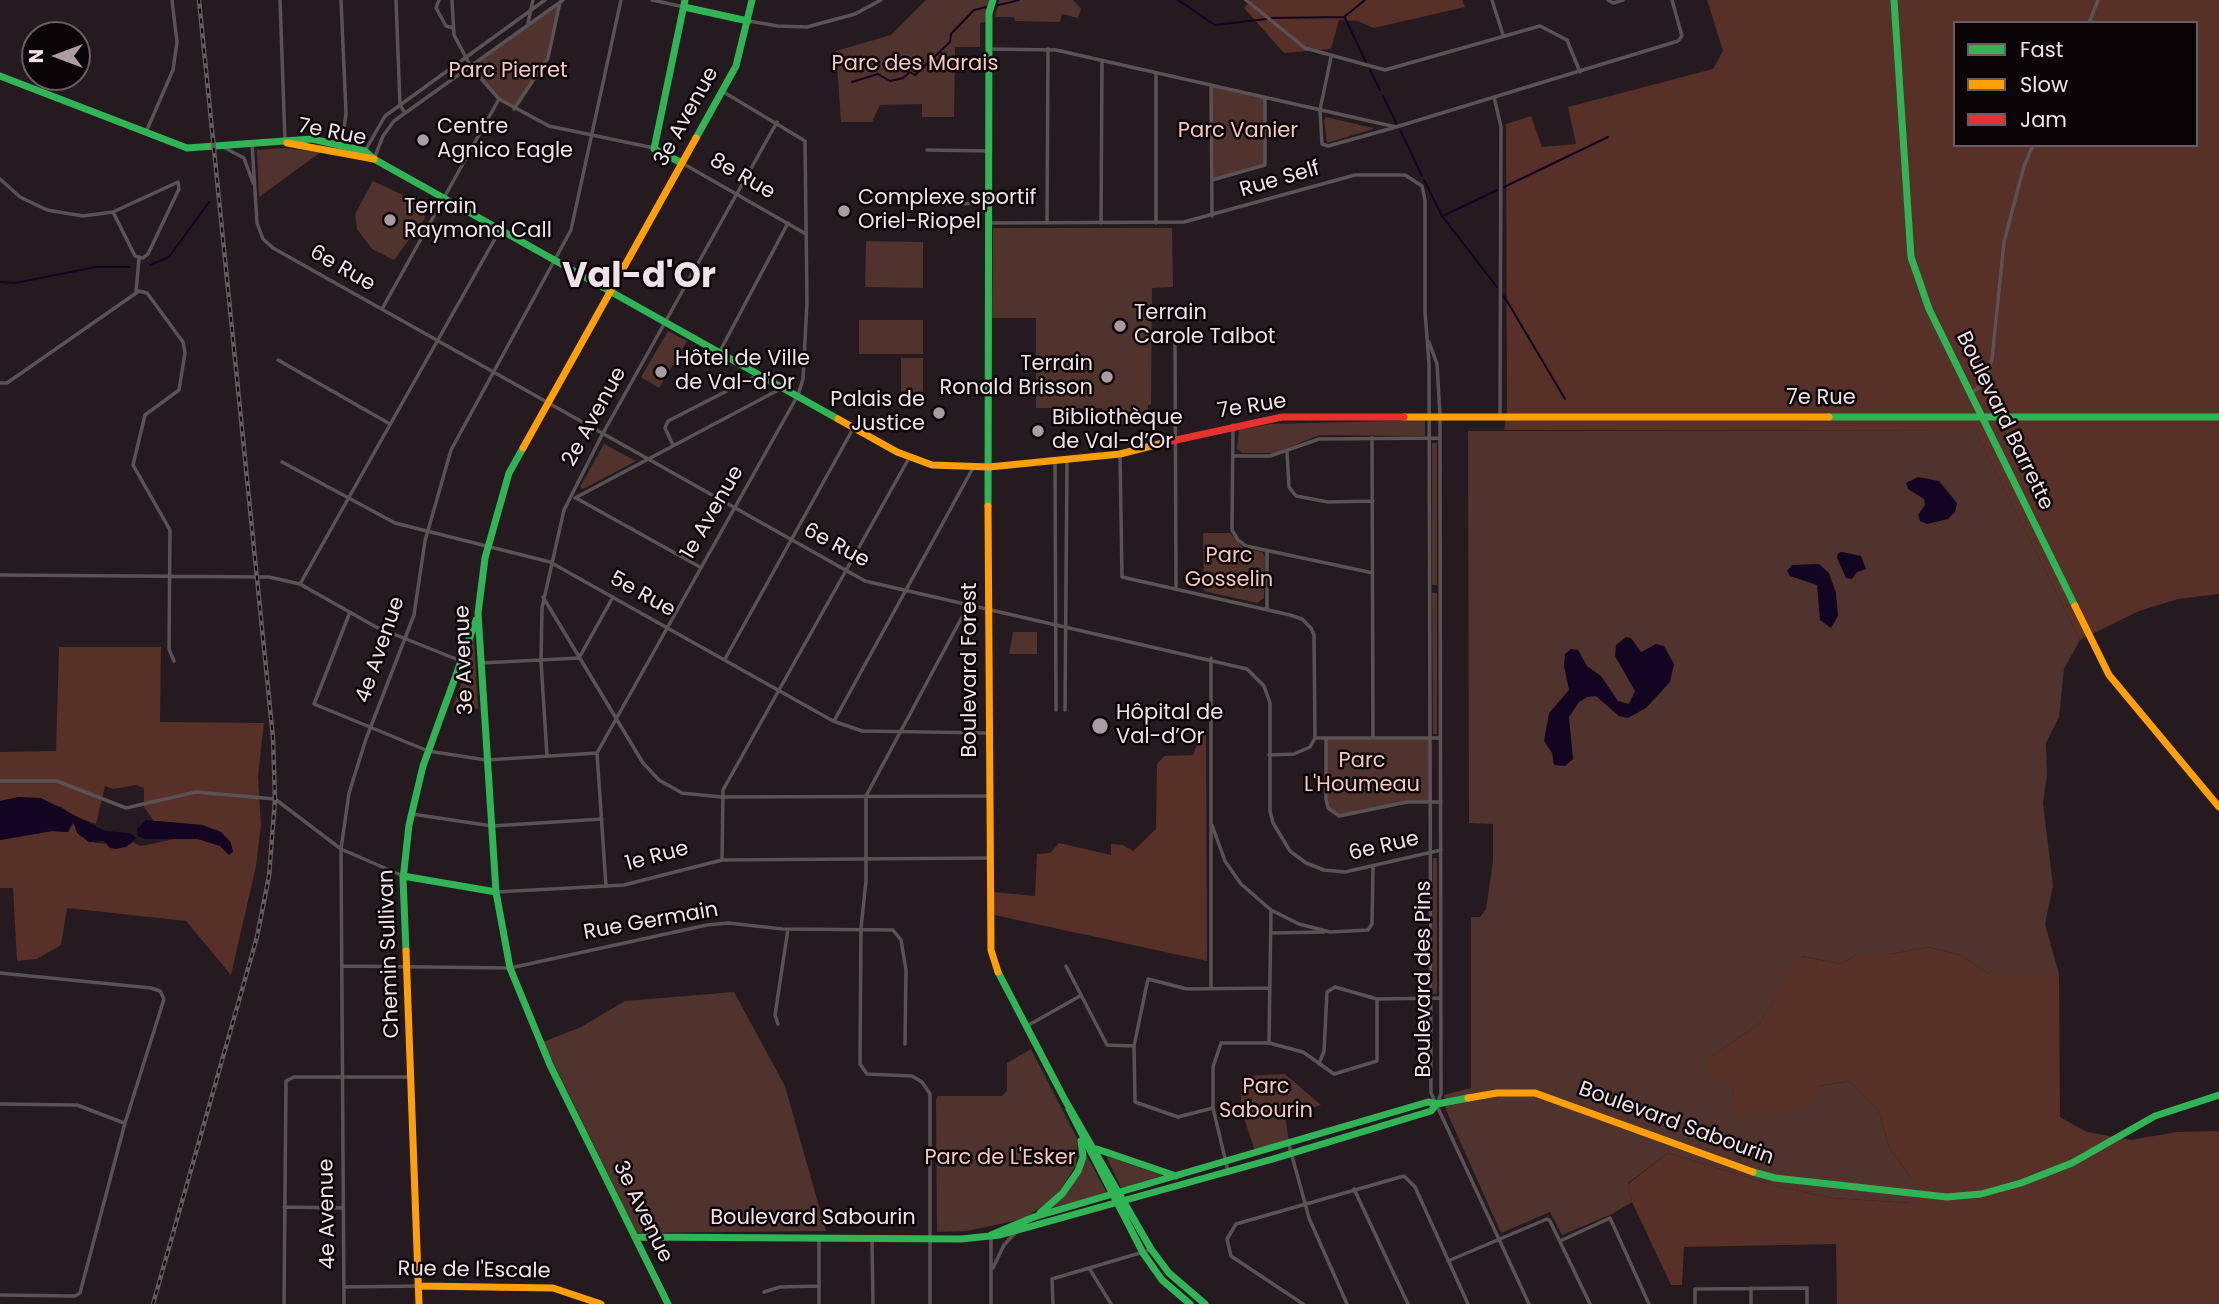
<!DOCTYPE html>
<meta charset="utf-8">
<style>
body{margin:0}
#map{position:relative;width:2219px;height:1304px;overflow:hidden;background:#241a1f;font-family:Poppins,sans-serif}
canvas{display:block}
.legend{position:absolute;left:1953px;top:21px;width:245px;height:126px;box-sizing:border-box;background:#0b0508;border:2px solid #675d62;margin:0;padding:9px 12px;list-style:none;font-size:21px;color:#f0e2e8}
.legend li{display:flex;align-items:center;gap:14px;height:35px}
.legend b{width:35px;border:2px solid #675d62}
.north{position:absolute;left:21px;top:21px;width:70px;height:70px;box-sizing:border-box;background:#0b0508;border:2px solid #675d62;border-radius:50%;rotate:270deg;font-size:19px;font-weight:700;line-height:28px;text-align:center;color:#f0e2e8}
.north::after{content:'';display:block;margin:auto;width:24px;height:32px;background:#a99ca2;clip-path:polygon(50% 0,100% 100%,50% 72%,0 100%)}
</style>
<div id="map">
<canvas width="2219" height="1304"></canvas>
<ul class="legend">
<li><b style="height:9px;background:#30b455"></b>Fast</li>
<li><b style="height:9px;background:#ff9f0a"></b>Slow</li>
<li><b style="height:9px;background:#e5322d"></b>Jam</li>
</ul>
<div class="north">N</div>
</div>
<script>
const ctx = document.querySelector('canvas').getContext('2d');
ctx.lineJoin = 'round';
function paint(path, color) {
  ctx.fillStyle = color;
  ctx.fill(path, 'evenodd');
}
function shape(rows) {
  const path = new Path2D();
  for (const r of rows) {
    path.moveTo(r[0], r[1]);
    for (let i = 2; i < r.length; i += 2) path.lineTo(r[i], r[i + 1]);
  }
  return path;
}
function strokePath(path, color, width, dash) {
  ctx.strokeStyle = color;
  ctx.lineWidth = width;
  ctx.lineCap = dash ? 'butt' : 'round';
  ctx.setLineDash(dash || []);
  ctx.stroke(path);
}
function drawText(font, color, halo, rows, align = 'center') {
  ctx.font = font + ' Poppins,sans-serif';
  ctx.lineWidth = 5;
  ctx.setLineDash([]);
  ctx.textBaseline = 'middle';
  ctx.strokeStyle = halo;
  ctx.fillStyle = color;
  for (const [text, x, y, turn = 0] of rows) {
    ctx.save();
    ctx.translate(x, y);
    ctx.rotate((+turn || 0) * Math.PI / 180);
    ctx.textAlign = isNaN(turn) ? turn : align;
    if (halo) ctx.strokeText(text, 0, 0);
    ctx.fillText(text, 0, 0);
    ctx.restore();
  }
}
paint(shape([
 [926,0,993,0,989,21,980,23,980,47,955,47,954,117,922,117,922,104,880,105,872,122,841,122,836,51,891,35],
 [999,0,1073,0,1081,9,1078,18,1062,14,1060,22,1015,21,1014,17,995,17],
 [560,2,548,58,514,109,499,99,471,67],
 [1211,85,1265,97,1265,165,1212,180],
 [1326,117,1373,128,1373,129,1327,143,1324,120],
 [284,148,321,152,259,197,257,150],
 [373,181,422,204,425,218,394,260,372,249,357,229,355,214],
 [993,228,1172,228,1173,287,1152,288,1151,404,1148,405,1148,414,1139,414,1139,424,1116,424,1114,416,1102,412,1102,408,1036,408,1036,318,992,318],
 [866,241,923,242,923,288,865,287],
 [859,320,923,320,923,354,859,354],
 [668,331,687,341,659,388,641,377],
 [901,358,923,358,923,393,901,392],
 [1425,420,1425,436,1320,435,1274,453,1242,453,1237,449,1239,430,1271,424],
 [1468,431,1975,431,2080,640,2064,669,2059,717,2046,743,2047,775,2043,803,2053,886,2045,924,2059,974,1989,974,1961,955,1928,947,1891,954,1858,954,1841,964,1802,956,1759,1024,1710,1057,1733,1084,1735,1116,1819,1086,1850,1081,1878,1110,1889,1147,1911,1178,1911,1203,1832,1198,1776,1186,1668,1153,1628,1183,1632,1202,1612,1214,1562,1235,1550,1212,1501,1233,1446,1110,1444,1095,1471,1088,1471,917,1480,917,1486,909,1493,861,1493,824,1469,823],
 [1432,443,1437,443,1437,585,1432,585],
 [604,444,636,461,583,489,580,487],
 [1203,533,1230,533,1244,549,1262,552,1265,557,1264,598,1257,603,1204,591],
 [1432,593,1437,593,1437,734,1433,734],
 [1013,632,1037,632,1037,654,1009,654],
 [474,636,478,709,453,706,468,666,463,660],
 [1326,738,1430,738,1430,802,1407,802,1339,816,1328,808,1326,799],
 [1433,858,1437,858,1437,994,1433,994],
 [734,992,785,1086,826,1231,637,1233,543,1042,581,1027,625,1001],
 [1031,1049,1078,1140,1076,1165,1056,1197,1023,1219,967,1231,937,1232,936,1100,938,1096,1002,1096,1007,1091,1007,1063],
 [1285,1074,1321,1105,1285,1116,1289,1141,1255,1151,1241,1109,1241,1076],
 [1087,1156,1107,1193,1048,1209,1081,1169],
 [1106,1156,1161,1175,1161,1176,1121,1188]
]), '#50332d');
paint(shape([
 [1251,0,1462,0,1465,7,1374,28,1358,21,1339,20,1331,49,1284,53,1244,8],
 [1707,0,2219,0,2219,594,2178,599,2139,611,2080,640,1975,431,1504,430,1507,411,1506,124,1531,116,1542,147,1576,144,1568,107,1713,69,1723,51],
 [1955,23,2196,23,2196,145,1955,145],
 [59,647,161,647,160,722,264,723,258,776,261,825,256,866,231,975,186,921,67,908,61,945,37,959,17,961,13,888,0,888,0,840,52,831,68,832,75,821,77,832,95,843,130,845,132,842,141,846,179,838,198,839,220,846,229,855,231,842,221,832,202,825,154,821,144,807,144,788,136,785,113,789,105,786,96,824,71,815,62,807,19,797,0,801,0,752,56,751],
 [1202,731,1206,731,1207,961,994,915,994,892,1035,896,1037,854,1050,853,1059,843,1111,855,1111,844,1123,845,1133,851,1156,829,1157,764,1164,756,1193,755],
 [1928,947,1961,955,1989,974,2059,974,2060,1117,2087,1132,2131,1140,2177,1132,2219,1131,2219,1304,1837,1304,1836,1244,1684,1247,1682,1285,1671,1285,1632,1202,1628,1184,1668,1153,1776,1186,1832,1198,1911,1203,1911,1178,1889,1147,1878,1110,1850,1081,1819,1086,1816,1101,1775,1116,1734,1116,1733,1084,1709,1082,1710,1057,1759,1024,1801,956,1841,964,1858,954,1891,954]
]), '#573027');
paint(shape([
 [1918,477,1939,481,1957,503,1955,512,1948,519,1927,524,1920,521,1918,515,1925,505,1924,499,1908,489,1906,483],
 [1842,552,1861,556,1866,569,1857,572,1852,579,1846,578,1837,558,1838,553],
 [1819,564,1829,573,1836,593,1838,616,1831,628,1820,620,1817,585,1790,576,1787,571,1792,565],
 [1626,637,1631,638,1641,652,1656,644,1664,646,1674,664,1670,682,1646,708,1628,718,1619,716,1596,696,1587,697,1579,702,1569,717,1573,759,1565,766,1554,765,1552,753,1544,741,1549,713,1569,690,1564,666,1565,654,1571,649,1578,650,1587,666,1601,676,1618,701,1629,704,1635,691,1615,656,1616,645],
 [19,797,41,798,105,831,130,833,136,838,126,847,116,849,110,848,104,841,89,842,77,833,73,821,68,832,52,831,0,840,0,801],
 [146,820,202,825,221,832,231,843,233,852,229,855,220,846,198,839,144,839,138,836,137,829]
]), '#130422');
strokePath(shape([
 [1178,0,1215,25,1266,19],
 [995,6,1019,0],
 [1271,18,1344,17,1365,0],
 [1345,18,1366,62],
 [1370,70,1380,90],
 [852,82,878,74,890,81,903,78,910,72,915,75,950,42,951,34,974,10,986,7],
 [1383,96,1396,123],
 [1400,130,1422,176],
 [1424,180,1442,216,1497,287],
 [1504,187,1608,137],
 [1443,216,1497,190],
 [150,265,169,257,209,202],
 [0,282,15,283,96,267,130,267],
 [1504,296,1565,399]
]), '#130422', 2);
strokePath(shape([
 [280,0,285,141],
 [341,0,346,113,342,145],
 [396,0,400,105,405,113],
 [439,0,436,8,446,26,453,28],
 [452,0,454,35,471,67,499,99,549,126,654,148],
 [652,0,684,7],
 [1246,0,1305,48,1385,70,1540,26,1567,40,1580,72],
 [1492,0,1503,35],
 [1608,0,1613,3,1623,0],
 [749,21,778,26,807,27,855,14,881,0],
 [528,23,533,0],
 [2089,23,2098,0],
 [989,49,1056,50,1396,127,1678,41,1682,36,1672,0],
 [1331,57,1320,110,1322,144,1328,146,1393,128],
 [1211,85,1212,216],
 [1494,97,1501,127,1500,415],
 [514,109,548,58,560,2],
 [146,132,173,70,177,42,172,0],
 [252,144,257,223,263,239,273,248,865,581,1247,669,1264,686,1270,703,1270,811,1273,823,1290,851,1306,863,1324,870,1345,872,1441,850],
 [223,147,244,158,253,183],
 [927,150,989,151],
 [365,151,385,116,545,0],
 [374,159,383,136,394,121,563,0],
 [682,163,806,234],
 [0,179,20,197,47,210,83,216,113,212,178,182,179,189,148,254,143,258,135,256,113,212],
 [1212,180,1265,165,1265,97],
 [946,204,989,203],
 [1047,222,1048,49],
 [989,223,1184,222,1355,175,1405,175,1422,186,1425,200,1425,312,1429,363,1431,1093,1529,1304],
 [1101,223,1102,60],
 [1156,223,1156,73],
 [136,291,139,259],
 [382,309,499,99],
 [1175,333,1176,589],
 [1429,342,1437,364,1440,415,1441,1094,1437,1104],
 [720,351,788,223],
 [278,360,390,424],
 [0,383,7,383,139,291,147,293,183,342,185,353,179,390,145,415,133,465,170,530,169,649,174,661],
 [1972,393,1985,382,1992,359,2004,242,2024,166,2033,145],
 [1233,425,1232,530,1238,540,1246,546,1373,573],
 [1372,438,1373,738],
 [673,445,665,428,668,421,758,375],
 [1287,452,1289,487,1296,496,1328,502,1373,501],
 [1120,454,1122,577,1290,615,1302,619,1311,628,1314,635,1315,738,1310,747,1294,754,1269,755],
 [1233,456,1270,456,1319,439,1440,438],
 [1055,461,1056,710],
 [282,462,395,523,550,562,833,721,862,731,988,733],
 [575,498,782,388],
 [576,498,700,567],
 [1267,550,1267,610],
 [0,575,269,577,300,584,376,627,461,661],
 [300,584,500,230],
 [543,597,643,763,659,780,682,793,721,797,989,796],
 [350,612,314,704,428,751,486,760,597,753],
 [1211,658,1211,988],
 [725,659,854,427],
 [481,663,579,658,613,597],
 [1065,710,1067,460],
 [834,721,973,468],
 [1315,738,1440,738],
 [1326,738,1326,799,1328,808,1339,816,1407,802,1441,802],
 [547,756,541,661,542,608,564,510,602,435,777,122],
 [0,781,57,781,126,808,196,792,275,799,341,849,403,876],
 [412,814,492,826,602,819],
 [1212,825,1225,861,1241,884,1271,910,1299,924,1330,932,1368,930,1372,924,1373,868],
 [722,860,723,790,909,458],
 [606,886,597,753,798,395,803,379,807,302,805,141,722,91],
 [496,892,624,885,722,860,989,858],
 [1271,933,1324,932],
 [342,966,510,968,707,925,728,923,783,929,893,930,901,940,906,970,905,1044],
 [1066,966,1107,1045,1134,1046],
 [0,973,151,988,160,991,164,999,125,1123,80,1293,75,1296,0,1295],
 [778,1024,775,1015,788,929],
 [1027,1026,1080,996],
 [1269,1043,1271,910],
 [1319,1064,1324,1051,1327,992,1335,987,1377,999,1441,998],
 [0,1104,77,1105,124,1123],
 [1213,1108,1178,1117,1135,1102,1134,1046,1148,979,1187,989,1270,988],
 [1289,1145,1309,1218,1347,1304],
 [1228,1171,1213,1108,1213,1067,1221,1043,1269,1043,1303,1052,1334,1074,1377,1061,1377,999],
 [1354,1189,1408,1304],
 [284,1207,343,1208],
 [991,1236,991,1304],
 [819,1237,819,1304],
 [872,1239,873,1304],
 [1560,1241,1610,1218,1649,1304],
 [1448,1261,1547,1219,1550,1221,1590,1304],
 [993,1268,1004,1245,1016,1232],
 [1089,1268,1111,1304],
 [344,1287,419,1286],
 [764,1292,780,1287,819,1286],
 [284,1304,286,1081,294,1077,411,1077],
 [344,1304,341,849,349,793,366,739,414,615,425,541,451,450,571,230,621,0],
 [930,1304,930,1094,922,1082,912,1076,867,1074,860,1064,861,928,866,881,866,796,969,604],
 [1053,1304,1052,1279,1150,1250],
 [1303,1304,1231,1256,1227,1239,1236,1224,1404,1176,1415,1187,1468,1304],
 [1695,1304,1695,1289,1807,1288,1807,1304],
 [1751,1304,1751,1288]
]), '#5a5254', 3.5);
strokePath(shape([
 [1894,0,1911,257,1929,309,2075,606],
 [684,7,748,21],
 [0,76,187,148,312,139,365,151,374,159,838,419],
 [696,138,736,66,752,0],
 [682,163,654,149,685,0],
 [1829,417,2219,417],
 [523,448,509,473,485,558,478,613,496,892,510,968,550,1065,668,1304],
 [988,506,989,13,993,0],
 [403,876,496,892],
 [406,951,403,879,409,825,423,766,476,620],
 [998,972,1065,1100,1151,1249,1169,1273,1205,1304],
 [1069,1109,1143,1253,1162,1280,1190,1304],
 [1097,1149,1176,1176],
 [1753,1172,1775,1178,1947,1197,1981,1194,2021,1183,2072,1163,2155,1116,2219,1095],
 [1040,1213,1062,1194,1078,1171,1083,1157,1081,1141],
 [991,1235,1034,1217,1428,1102,1437,1104,1468,1098],
 [635,1237,961,1239,1000,1235,1273,1159,1431,1111,1437,1104]
]), '#30b455', 7);
strokePath(shape([
 [287,143,374,159],
 [1404,417,1829,417],
 [838,419,897,452,932,465,989,467,1120,454,1167,442],
 [523,448,696,138],
 [988,506,991,950,998,972],
 [2075,606,2109,675,2219,807],
 [406,951,419,1304],
 [1468,1098,1497,1093,1535,1093,1753,1172],
 [419,1286,553,1288,601,1304]
]), '#ff9f0a', 7);
strokePath(shape([
 [1167,442,1282,417,1404,417]
]), '#e5322d', 7);
const rail = shape([
 [153,1304,257,937,269,876,275,799,273,738,199,0]
]);
strokePath(rail, '#645b5f', 4.5);
strokePath(rail, '#0b0508', 2, [5]);
for (const [x, y, r, color] of [
 [423,140,7,"#a99ca2"],
 [844,211,7,"#a99ca2"],
 [390,220,7,"#a99ca2"],
 [1120,326,7,"#a99ca2"],
 [661,372,7,"#a99ca2"],
 [1107,377,7,"#a99ca2"],
 [939,413,7,"#a99ca2"],
 [1038,431,7,"#a99ca2"],
 [1100,726,9,"#a99ca2"]
]) {
  const dot = new Path2D();
  dot.arc(x, y, r, 0, 2 * Math.PI);
  ctx.fillStyle = color;
  ctx.fill(dot);
  strokePath(dot, '#0b0508', 2.5);
}
drawText('21px', '#f7c7ba', '#0b0508', [
 ["Parc des Marais",915,65],
 ["Parc Pierret",508,72],
 ["Parc Vanier",1238,132],
 ["Parc",1229,557],
 ["Gosselin",1229,581],
 ["Parc",1362,762],
 ["L'Houmeau",1362,786],
 ["Parc",1266,1088],
 ["Sabourin",1266,1112],
 ["Parc de L'Esker",1000,1159]
]);
drawText('21px', '#f0e2e8', '#0b0508', [
 ["3e Avenue",687,117,-61],
 ["7e Rue",332,133,11],
 ["8e Rue",742,177,30],
 ["Rue Self",1280,180,-16],
 ["6e Rue",342,269,30],
 ["7e Rue",1821,399],
 ["7e Rue",1252,407,-9],
 ["2e Avenue",595,417,-61],
 ["Boulevard Barrette",2004,421,64],
 ["1e Avenue",713,513,-60],
 ["6e Rue",836,546,28],
 ["5e Rue",642,595,29],
 ["4e Avenue",381,650,-71],
 ["3e Avenue",465,660,-92],
 ["Boulevard Forest",971,670,-90],
 ["6e Rue",1384,847,-13],
 ["1e Rue",657,857,-15],
 ["Rue Germain",651,922,-10],
 ["Chemin Sullivan",390,954,-92],
 ["Boulevard des Pins",1425,979,-90],
 ["Boulevard Sabourin",1676,1124,20],
 ["3e Avenue",642,1212,64],
 ["4e Avenue",328,1214,-91],
 ["Boulevard Sabourin",813,1219],
 ["Rue de l'Escale",474,1271,1]
]);
drawText('21px', '#f0e2e8', '#0b0508', [
 ["Centre",437,128],
 ["Agnico Eagle",437,152],
 ["Complexe sportif",858,199],
 ["Oriel-Riopel",858,223],
 ["Terrain",404,208],
 ["Raymond Call",404,232],
 ["Terrain",1134,314],
 ["Carole Talbot",1134,338],
 ["Hôtel de Ville",675,360],
 ["de Val-d'Or",675,384],
 ["Terrain",1093,365,"right"],
 ["Ronald Brisson",1093,389,"right"],
 ["Palais de",925,401,"right"],
 ["Justice",925,425,"right"],
 ["Bibliothèque",1052,419],
 ["de Val-d’Or",1052,443],
 ["Hôpital de",1116,714],
 ["Val-d’Or",1116,738]
], 'left');
drawText('bold 35px', '#f0e2e8', '#0b0508', [
 ["Val-d'Or",639,278]
]);
</script>
